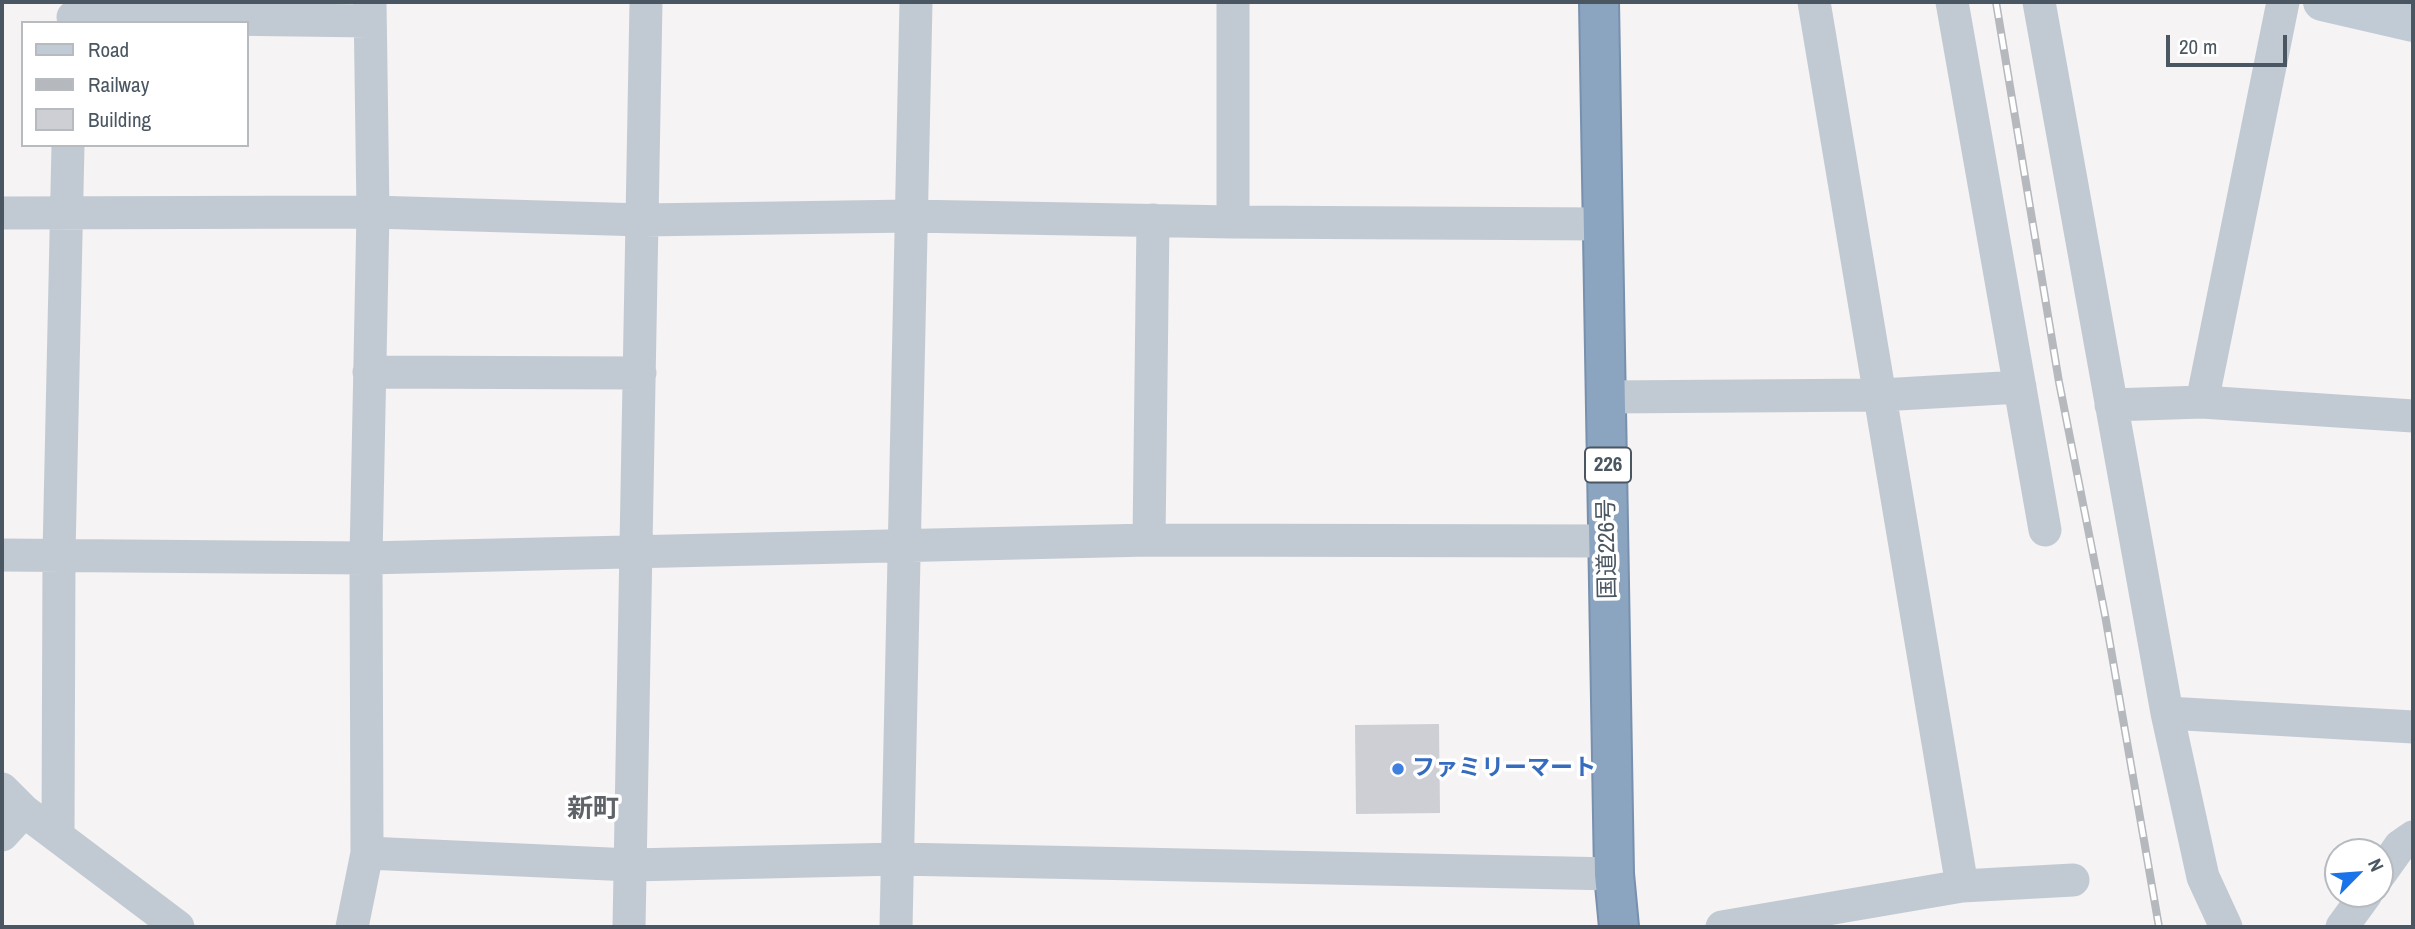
<!DOCTYPE html>
<meta charset="utf-8">
<style>
body{margin:0}
#map{position:relative;width:2415px;height:929px;overflow:hidden;background:#f5f3f3;font-family:"Archivo Narrow",sans-serif}
canvas{display:block}
.frame{position:absolute;inset:0;border:4px solid #4a5661;pointer-events:none}
.legend{position:absolute;left:21px;top:21px;width:228px;height:126px;box-sizing:border-box;background:#fff;border:2px solid #b7bbc0;margin:0;padding:9px 12px;list-style:none;font-size:21px;color:#4a5661}
.legend li{display:flex;align-items:center;gap:14px;height:35px}
.legend b{width:35px;border:2px solid #b7bbc0}
.north{position:absolute;left:2324px;top:838px;width:70px;height:70px;box-sizing:border-box;background:#fff;border:2px solid #b7bbc0;border-radius:50%;rotate:65deg;font-size:19px;font-weight:700;line-height:28px;text-align:center;color:#4a5661}
.north::after{content:'';display:block;margin:auto;width:24px;height:32px;background:#1a73e8;clip-path:polygon(50% 0,100% 100%,50% 72%,0 100%)}
.scale{position:absolute;left:2166px;top:35px;width:121px;height:32px;box-sizing:border-box;border:4px solid #4a5661;border-top:0;padding-left:9px;font-size:21px;line-height:24px;white-space:nowrap;color:#4a5661;-webkit-text-stroke:5px #fff;paint-order:stroke}
</style>
<div id="map">
<canvas width="2415" height="929"></canvas>
<div class="frame"></div>
<ul class="legend">
<li><b style="height:9px;background:#c1cbd6"></b>Road</li>
<li><b style="height:9px;background:#b5b8bd"></b>Railway</li>
<li><b style="height:19px;background:#cdcfd5"></b>Building</li>
</ul>
<div class="north">N</div>
<div class="scale">20 m</div>
</div>
<script>
const ctx = document.querySelector('canvas').getContext('2d');
ctx.lineJoin = 'round';
function paint(path, color) {
  ctx.fillStyle = color;
  ctx.fill(path, 'evenodd');
}
function shape(rows) {
  const path = new Path2D();
  for (const r of rows) {
    path.moveTo(r[0], r[1]);
    for (let i = 2; i < r.length; i += 2) path.lineTo(r[i], r[i + 1]);
  }
  return path;
}
function strokePath(path, color, width, dash) {
  ctx.strokeStyle = color;
  ctx.lineWidth = width;
  ctx.lineCap = dash ? 'butt' : 'round';
  ctx.setLineDash(dash || []);
  ctx.stroke(path);
}
function drawText(font, color, halo, rows, align = 'center') {
  ctx.font = font + ' "Archivo Narrow","Noto Sans JP",sans-serif';
  ctx.lineWidth = 7;
  ctx.setLineDash([]);
  ctx.textBaseline = 'middle';
  ctx.strokeStyle = halo;
  ctx.fillStyle = color;
  for (const [text, x, y, turn = 0] of rows) {
    ctx.save();
    ctx.translate(x, y);
    ctx.rotate((+turn || 0) * Math.PI / 180);
    ctx.textAlign = isNaN(turn) ? turn : align;
    if (halo) ctx.strokeText(text, 0, 0);
    ctx.fillText(text, 0, 0);
    ctx.restore();
  }
}
paint(shape([
 [1439,724,1440,813,1356,814,1355,725]
]), '#cdcfd5');
const highway = shape([
 [1599,2,1614,874,1619,927]
]);
strokePath(highway, '#7690ad', 42);
strokePath(shape([
 [1233,2,1233,222],
 [1814,2,1962,886],
 [1952,2,2045,530],
 [2039,2,2167,713,2203,877,2226,927],
 [73,17,370,21],
 [2,213,373,212,643,220,911,216,1233,222,1603,224],
 [369,372,640,373],
 [1607,397,1881,395,2020,387],
 [2202,402,2283,2],
 [2111,405,2202,402,2413,416],
 [1149,540,1153,220],
 [2,555,366,558,1149,540,1608,541],
 [2167,713,2413,727],
 [2,789,24,811,178,927],
 [2,835,24,811],
 [58,836,59,554,68,145],
 [367,853,631,865,899,859,1614,874],
 [2380,874,2400,846,2413,837],
 [352,927,367,853,366,558,373,212,370,2],
 [629,927,646,2],
 [896,927,916,2],
 [1722,927,1962,886,2073,880],
 [2342,927,2366,894]
]), '#c1cad2', 33);
strokePath(shape([
 [2322,2,2413,23]
]), '#c1cbd6', 38);
strokePath(highway, '#8ba5c1', 38);
const rail = shape([
 [1996,2,2059,382,2105,615,2159,927]
]);
strokePath(rail, '#b5b8bd', 8);
strokePath(rail, '#fff', 5, [16]);
for (const [x, y, r, color] of [
 [1398,769,7,"#3f7fe0"]
]) {
  const dot = new Path2D();
  dot.arc(x, y, r, 0, 2 * Math.PI);
  ctx.fillStyle = color;
  ctx.fill(dot);
  strokePath(dot, '#fff', 2.5);
}
for (const [x, y, w] of [
 [1608,465,46]
]) {
  const box = new Path2D();
  box.roundRect(x - w / 2, y - 17.5, w, 35, 5);
  ctx.fillStyle = '#fff';
  ctx.fill(box);
  strokePath(box, '#4a5661', 2);
}
drawText('bold 21px', '#4a5661', null, [
 ["226",1608,465]
]);
drawText('23px', '#4a5661', '#fff', [
 ["国道226号",1608,549,-91]
]);
drawText('bold 23px', '#366cbe', '#fff', [
 ["ファミリーマート",1412,769]
], 'left');
drawText('bold 26px', '#5f6368', '#fff', [
 ["新町",593,810]
]);
</script>
